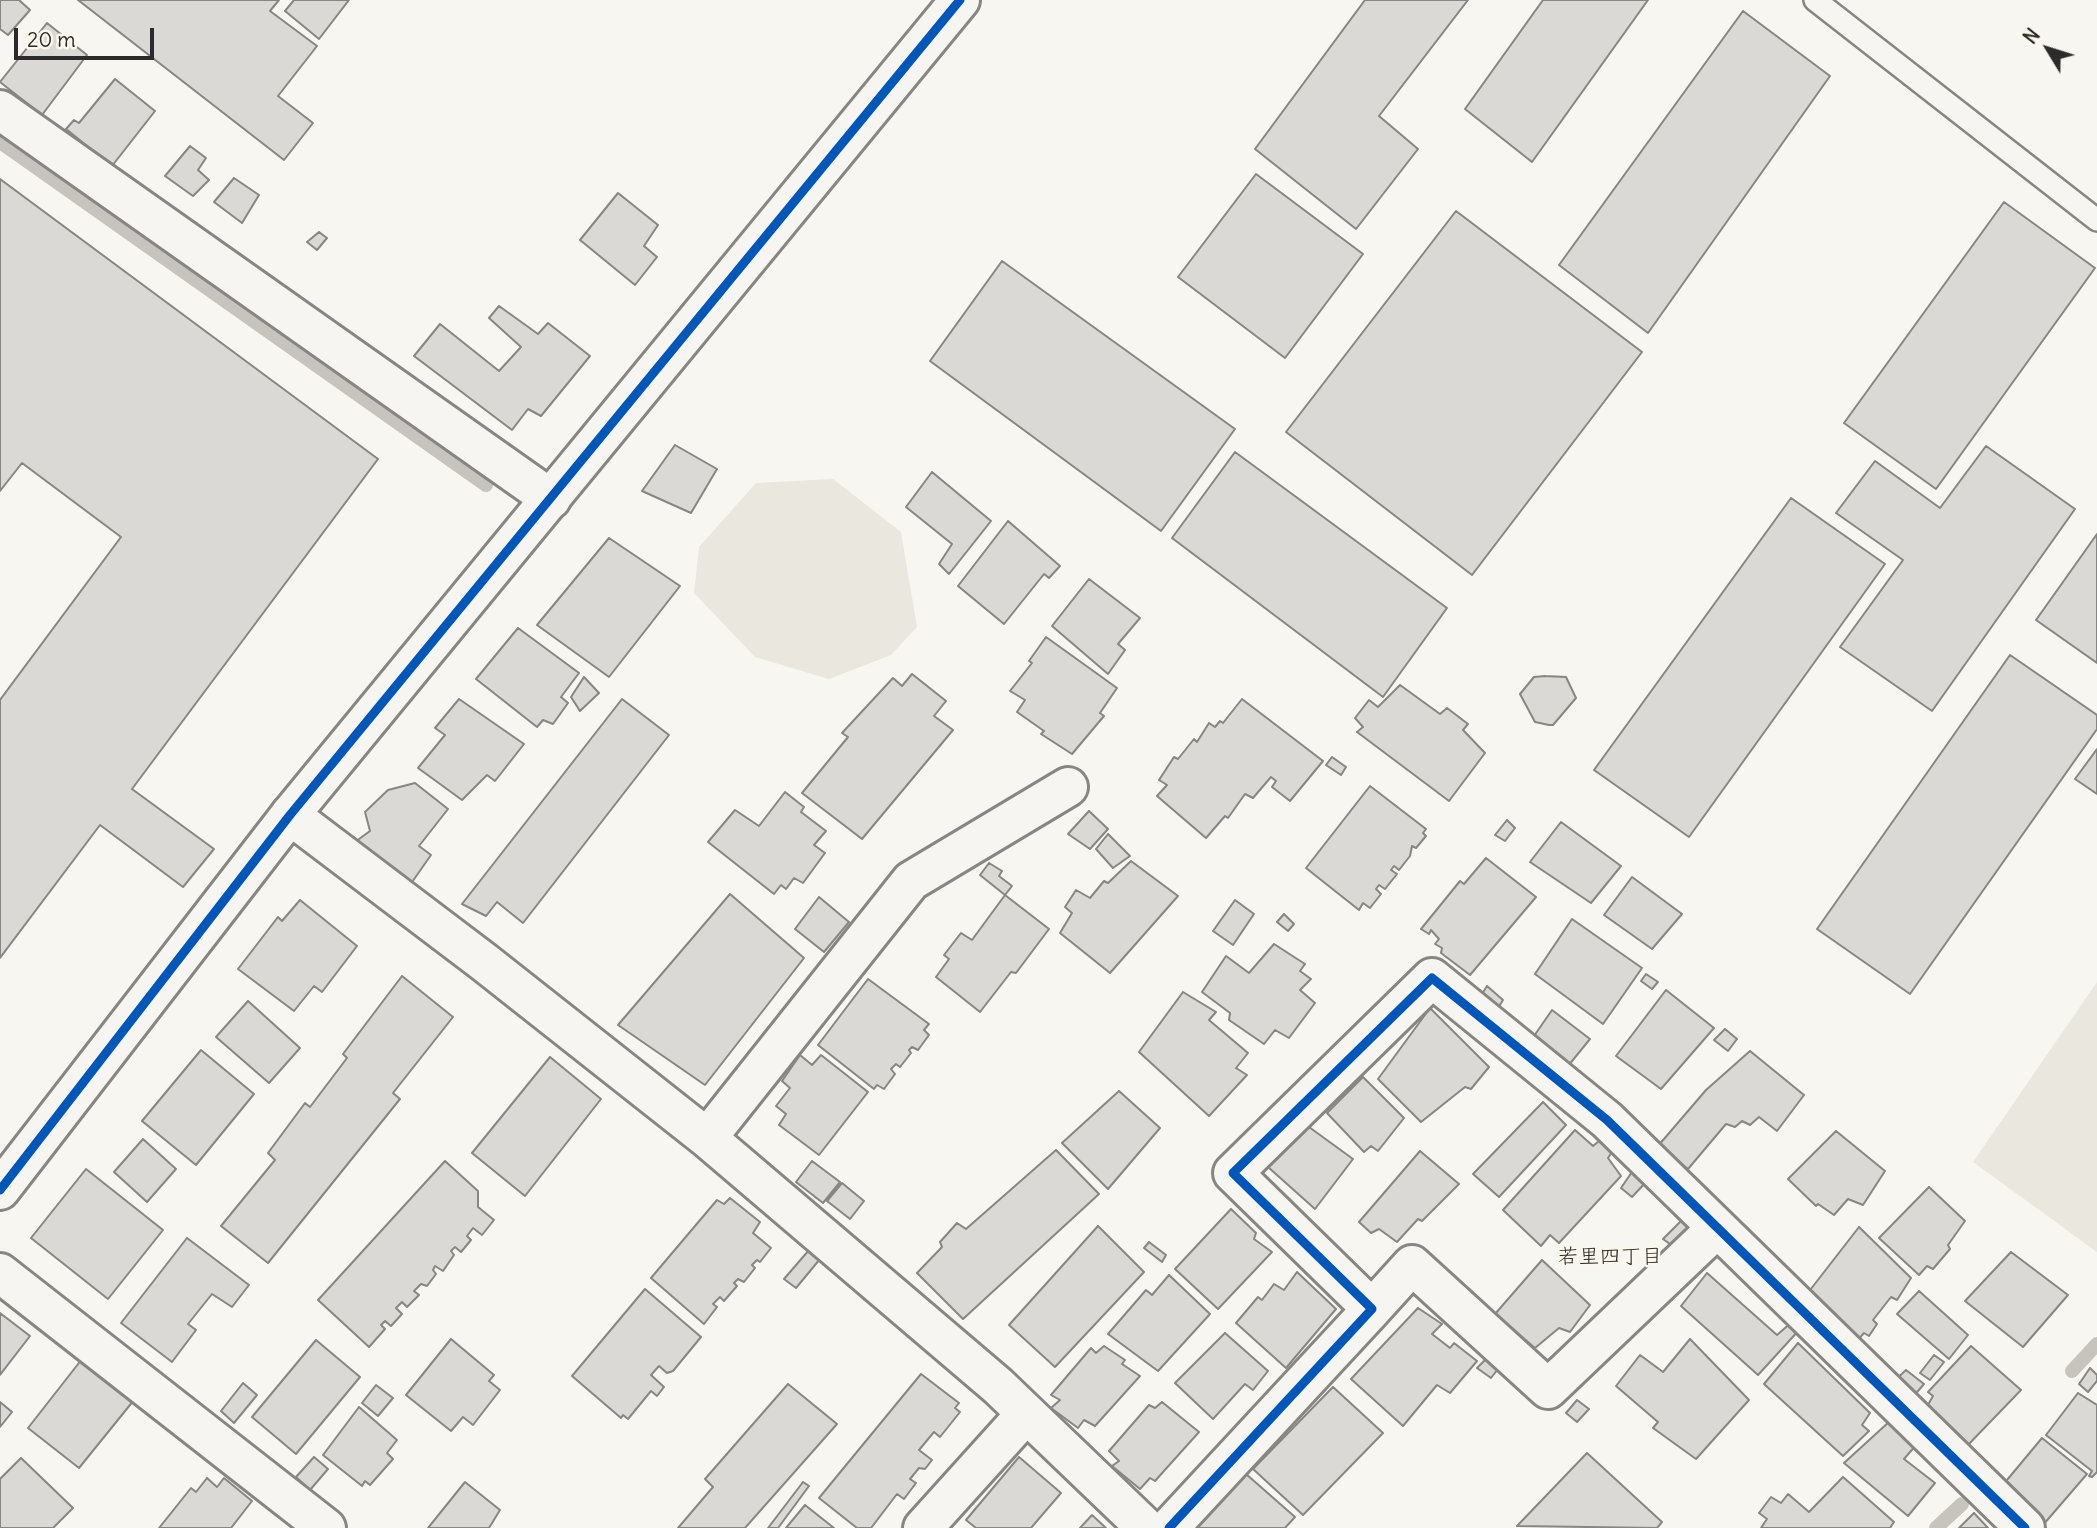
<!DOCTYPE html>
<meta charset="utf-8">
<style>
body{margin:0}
#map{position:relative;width:2097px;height:1528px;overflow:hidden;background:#f8f6f0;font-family:Delius,sans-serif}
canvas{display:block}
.north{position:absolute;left:2013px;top:14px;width:70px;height:70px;-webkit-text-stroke:5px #fbf7ec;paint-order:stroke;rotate:308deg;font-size:19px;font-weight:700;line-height:28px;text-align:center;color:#2b2b2b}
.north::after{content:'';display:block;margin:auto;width:24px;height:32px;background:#2b2b2b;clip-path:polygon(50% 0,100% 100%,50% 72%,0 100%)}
.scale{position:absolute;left:14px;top:28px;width:140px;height:32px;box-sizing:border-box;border:4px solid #2b2b2b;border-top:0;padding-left:9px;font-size:21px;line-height:24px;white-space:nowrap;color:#2b2b2b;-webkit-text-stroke:5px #fbf7ec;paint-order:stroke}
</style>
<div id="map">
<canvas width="2097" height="1528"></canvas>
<div class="north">N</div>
<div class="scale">20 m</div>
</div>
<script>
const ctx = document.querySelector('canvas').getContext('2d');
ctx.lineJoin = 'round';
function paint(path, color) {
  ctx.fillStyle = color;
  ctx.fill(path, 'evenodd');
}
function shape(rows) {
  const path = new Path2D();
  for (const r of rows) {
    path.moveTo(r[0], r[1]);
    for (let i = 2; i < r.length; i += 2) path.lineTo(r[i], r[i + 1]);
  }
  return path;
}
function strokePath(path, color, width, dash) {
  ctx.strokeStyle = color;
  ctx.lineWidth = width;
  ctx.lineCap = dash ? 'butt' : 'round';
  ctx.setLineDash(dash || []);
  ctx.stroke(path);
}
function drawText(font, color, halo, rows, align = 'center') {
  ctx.font = font + ' Delius,"Klee One",sans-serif';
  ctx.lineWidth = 5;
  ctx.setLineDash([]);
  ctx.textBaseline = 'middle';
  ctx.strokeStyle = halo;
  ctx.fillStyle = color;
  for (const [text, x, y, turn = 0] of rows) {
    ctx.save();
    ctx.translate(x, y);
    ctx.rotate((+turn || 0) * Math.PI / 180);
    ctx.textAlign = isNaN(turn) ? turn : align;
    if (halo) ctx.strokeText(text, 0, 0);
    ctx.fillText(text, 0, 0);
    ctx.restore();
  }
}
paint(shape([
 [833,479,901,532,917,627,891,655,829,679,755,657,694,593,699,547,756,483],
 [2097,982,2097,1252,1973,1162]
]), '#e9e7de');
strokePath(shape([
 [0,142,486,485],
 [2072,1371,2097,1344],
 [1936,1528,1962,1504]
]), '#c6c4bd', 14);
const building = shape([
 [0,0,19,0,30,10,8,35,0,29,0,0],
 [78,0,279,0,270,11,317,46,278,96,313,123,284,160,78,0],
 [294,0,349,0,319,39,285,11,294,0],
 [1365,0,1468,0,1379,116,1418,149,1356,229,1255,149,1365,0],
 [1543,0,1648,0,1532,162,1465,109,1543,0],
 [1743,11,1830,76,1648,333,1559,265,1743,11],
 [47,23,87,55,42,115,0,82,47,23],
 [115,79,155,111,112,166,66,129,74,120,79,123,115,79],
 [190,146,206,158,198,170,209,180,193,196,165,176,190,146],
 [1256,174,1363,254,1285,358,1178,277,1256,174],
 [234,178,259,195,242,223,214,202,234,178],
 [0,179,378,459,132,789,214,849,183,887,100,825,0,958,0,700,121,537,22,463,0,491,0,179],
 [618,193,658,225,644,246,657,257,635,285,580,240,618,193],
 [2004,202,2095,268,1936,489,1844,423,2004,202],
 [1456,211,1642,352,1472,575,1286,432,1456,211],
 [319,232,327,238,317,250,307,242,319,232],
 [1002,261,1235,429,1161,531,930,361,1002,261],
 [499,306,538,334,548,323,590,356,541,416,528,409,512,430,414,356,440,324,499,371,521,347,489,318,499,306],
 [675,445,717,469,691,513,642,491,675,445],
 [1986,446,2075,509,1932,711,1840,647,1903,560,1836,513,1875,461,1940,508,1986,446],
 [1235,452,1447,608,1383,697,1172,538,1235,452],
 [932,472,991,521,949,574,939,564,952,544,906,507,932,472],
 [1791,498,1885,564,1689,837,1594,770,1791,498],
 [1008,521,1060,566,1049,578,1044,574,1004,624,958,586,1008,521],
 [2097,534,2097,663,2036,620,2097,534],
 [609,538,680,586,609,677,537,625,609,538],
 [1089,579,1140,618,1118,644,1125,650,1108,674,1052,626,1089,579],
 [518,628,579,673,561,697,568,703,553,724,543,720,537,727,476,679,518,628],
 [1046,637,1117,688,1100,713,1104,716,1072,754,1041,734,1044,731,1017,712,1025,700,1010,691,1032,663,1029,661,1046,637],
 [2010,655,2097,715,2097,729,1910,994,1817,929,2010,655],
 [912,674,946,701,934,716,953,730,862,839,802,793,848,737,842,733,893,678,902,686,912,674],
 [1545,676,1566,677,1576,698,1553,725,1549,725,1535,722,1520,694,1534,677,1545,676],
 [584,677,599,693,580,711,571,697,584,677],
 [1400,685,1440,714,1447,708,1468,724,1463,730,1485,753,1449,801,1357,732,1363,727,1355,718,1369,700,1378,707,1400,685],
 [459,699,524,744,495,781,487,775,462,800,418,768,445,735,435,728,459,699],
 [622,699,669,735,523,923,497,902,486,916,462,904,622,699],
 [1242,699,1323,761,1290,801,1272,787,1276,781,1271,777,1253,798,1245,794,1228,818,1225,816,1206,838,1157,796,1167,785,1159,780,1174,757,1178,759,1194,739,1197,742,1209,723,1215,727,1220,721,1223,723,1242,699],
 [2097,749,2097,794,2075,779,2097,749],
 [1332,757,1346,767,1341,775,1326,765,1332,757],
 [415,783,448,809,419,846,431,855,410,885,355,842,370,831,365,812,388,790,415,783],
 [1370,786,1426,829,1423,833,1426,836,1416,848,1412,846,1410,856,1399,870,1394,866,1391,870,1397,874,1385,889,1379,885,1376,889,1381,894,1370,908,1363,903,1359,910,1306,868,1370,786],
 [785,792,804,807,801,812,826,831,814,845,825,853,803,883,794,878,786,889,781,885,774,894,708,842,735,810,759,826,785,792],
 [1089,811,1108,829,1090,849,1068,834,1089,811],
 [1507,820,1515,828,1505,841,1495,835,1507,820],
 [1561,822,1621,866,1591,903,1530,862,1561,822],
 [1108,834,1130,856,1113,868,1096,849,1108,834],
 [1486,858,1536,897,1470,975,1441,953,1442,948,1435,944,1439,939,1431,930,1429,934,1421,929,1460,881,1464,884,1486,858],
 [1131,861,1178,896,1110,973,1060,933,1072,913,1065,907,1076,890,1090,898,1104,881,1108,883,1131,861],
 [989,863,1002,871,999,876,1012,886,1005,895,980,875,989,863],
 [1632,877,1682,914,1652,949,1604,915,1632,877],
 [730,894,804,958,705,1085,618,1025,730,894],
 [1005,895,1049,929,1016,973,1011,972,980,1012,936,977,949,959,944,955,961,933,972,940,1005,895],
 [819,897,849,922,824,952,795,929,819,897],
 [300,900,357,946,322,992,314,986,294,1011,238,969,278,917,282,921,300,900],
 [1235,900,1254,914,1233,945,1213,931,1235,900],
 [1284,914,1294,924,1288,931,1277,922,1284,914],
 [1572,919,1642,968,1603,1024,1535,974,1572,919],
 [1274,944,1305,964,1300,971,1311,979,1300,990,1315,1003,1289,1038,1275,1030,1264,1044,1229,1020,1230,1013,1202,992,1226,956,1249,973,1274,944],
 [1646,974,1658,982,1652,989,1641,981,1646,974],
 [402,976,453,1017,393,1093,400,1099,268,1263,221,1226,275,1160,268,1153,305,1103,310,1107,347,1058,343,1054,402,976],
 [868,979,929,1024,924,1030,929,1035,918,1050,912,1047,909,1050,911,1053,900,1067,896,1064,891,1069,895,1074,884,1089,877,1085,874,1089,818,1045,868,979],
 [1487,986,1503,1000,1498,1008,1482,994,1487,986],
 [1666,990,1714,1028,1661,1089,1616,1056,1666,990],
 [1183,992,1216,1012,1209,1020,1248,1053,1236,1068,1247,1075,1209,1116,1139,1052,1183,992],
 [248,1001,300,1048,269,1083,216,1037,248,1001],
 [1430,1008,1489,1067,1471,1089,1465,1087,1421,1122,1378,1079,1430,1008],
 [1552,1010,1590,1039,1568,1066,1534,1036,1552,1010],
 [1725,1029,1737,1039,1728,1051,1714,1040,1725,1029],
 [201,1050,254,1094,196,1165,142,1121,201,1050],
 [1750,1051,1804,1095,1777,1131,1759,1117,1750,1125,1742,1121,1735,1127,1726,1124,1688,1169,1658,1146,1706,1090,1750,1051],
 [800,1055,812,1065,821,1055,868,1092,819,1155,779,1125,786,1114,776,1106,790,1088,782,1081,800,1055],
 [550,1057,601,1099,525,1196,472,1153,550,1057],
 [1363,1077,1404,1118,1378,1151,1371,1146,1364,1152,1327,1113,1363,1077],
 [1119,1091,1160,1128,1108,1189,1062,1143,1119,1091],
 [1543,1102,1566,1125,1499,1197,1473,1174,1543,1102],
 [1309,1127,1353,1159,1315,1209,1268,1167,1309,1127],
 [1575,1130,1593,1146,1599,1141,1612,1152,1608,1158,1621,1176,1559,1243,1550,1235,1541,1246,1503,1210,1575,1130],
 [1836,1131,1885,1171,1863,1205,1848,1199,1834,1215,1818,1204,1816,1206,1788,1179,1836,1131],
 [143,1139,176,1169,147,1202,114,1172,143,1139],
 [1056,1150,1099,1194,963,1319,917,1273,942,1247,940,1242,957,1223,966,1229,1056,1150],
 [1420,1151,1459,1184,1422,1221,1418,1219,1397,1242,1379,1229,1371,1233,1359,1222,1420,1151],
 [445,1161,478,1191,478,1207,494,1220,482,1235,473,1228,467,1236,471,1240,461,1252,455,1247,451,1251,454,1255,443,1271,435,1266,433,1270,436,1274,427,1286,421,1284,414,1291,419,1295,407,1307,402,1302,396,1308,402,1314,391,1326,385,1321,381,1325,385,1329,369,1347,318,1300,445,1161],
 [812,1161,840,1182,823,1203,796,1182,812,1161],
 [1636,1166,1646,1182,1632,1197,1621,1188,1636,1166],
 [86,1169,163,1230,108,1299,31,1238,86,1169],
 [842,1183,864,1201,850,1219,827,1201,842,1183],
 [1929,1187,1965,1221,1948,1245,1950,1249,1933,1269,1927,1266,1919,1275,1879,1238,1929,1187],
 [730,1198,760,1222,753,1233,771,1248,760,1262,757,1260,752,1265,755,1268,744,1282,738,1279,734,1283,737,1286,724,1301,720,1297,713,1304,717,1307,704,1324,651,1278,717,1200,724,1204,730,1198],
 [1231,1209,1256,1233,1254,1239,1272,1252,1218,1309,1175,1269,1231,1209],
 [1687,1215,1701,1226,1678,1250,1663,1239,1687,1215],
 [1098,1226,1144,1272,1055,1367,1009,1325,1098,1226],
 [1859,1227,1911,1278,1897,1300,1891,1297,1873,1320,1877,1324,1869,1336,1864,1333,1856,1342,1807,1294,1859,1227],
 [187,1238,249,1285,232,1307,212,1294,188,1324,196,1330,172,1362,121,1323,187,1238],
 [1149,1242,1166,1255,1162,1262,1144,1248,1149,1242],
 [809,1250,820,1259,796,1288,784,1279,809,1250],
 [2011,1252,2068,1295,2023,1347,1965,1301,2011,1252],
 [1542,1260,1590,1305,1570,1332,1559,1328,1535,1348,1495,1314,1542,1260],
 [1297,1272,1336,1309,1286,1368,1236,1323,1258,1297,1262,1300,1274,1284,1284,1290,1297,1272],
 [1707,1273,1777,1335,1793,1321,1800,1329,1758,1375,1681,1306,1707,1273],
 [1169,1275,1210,1314,1158,1371,1108,1334,1146,1290,1152,1295,1169,1275],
 [645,1289,701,1337,673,1371,667,1373,659,1366,651,1375,664,1387,657,1396,651,1391,628,1419,623,1415,621,1418,572,1376,645,1289],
 [1919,1291,1968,1335,1949,1359,1897,1314,1919,1291],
 [1418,1308,1442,1324,1432,1334,1450,1348,1454,1343,1477,1361,1450,1393,1437,1385,1403,1426,1351,1379,1418,1308],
 [0,1313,30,1336,0,1375,0,1313],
 [1225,1333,1268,1371,1253,1390,1245,1384,1213,1419,1175,1383,1225,1333],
 [451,1339,494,1375,489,1381,500,1390,473,1425,463,1417,451,1431,406,1395,451,1339],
 [1690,1339,1749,1400,1696,1459,1653,1428,1658,1422,1616,1386,1640,1355,1663,1372,1690,1339],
 [316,1340,360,1377,296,1454,252,1417,316,1340],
 [1798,1343,1870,1413,1862,1425,1869,1431,1843,1456,1764,1384,1798,1343],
 [1104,1346,1125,1360,1122,1364,1140,1376,1095,1426,1084,1420,1078,1428,1051,1408,1060,1400,1051,1395,1091,1348,1096,1353,1104,1346],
 [1971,1346,2021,1390,1966,1447,1925,1410,1933,1396,1928,1392,1971,1346],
 [1934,1355,1944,1362,1930,1380,1920,1373,1934,1355],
 [82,1359,134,1400,79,1468,28,1428,82,1359],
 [1486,1359,1498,1369,1491,1378,1477,1368,1486,1359],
 [2090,1368,2097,1375,2097,1381,2088,1392,2079,1384,2090,1368],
 [1906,1370,1924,1384,1912,1398,1892,1383,1906,1370],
 [921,1374,959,1403,955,1408,960,1412,940,1437,934,1432,919,1450,932,1460,925,1469,919,1468,910,1479,916,1483,904,1499,897,1494,871,1528,857,1528,819,1498,921,1374],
 [243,1383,257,1395,234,1423,221,1411,243,1383],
 [788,1384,837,1424,745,1528,678,1528,713,1487,705,1479,788,1384],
 [376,1385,393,1398,378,1416,362,1403,376,1385],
 [1333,1387,1383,1433,1303,1515,1253,1469,1333,1387],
 [2078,1393,2097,1405,2097,1472,2092,1477,2089,1476,2092,1471,2046,1435,2078,1393],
 [1577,1400,1589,1409,1577,1422,1566,1413,1577,1400],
 [0,1402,12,1412,0,1427,0,1402],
 [1162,1402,1199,1432,1155,1481,1150,1478,1140,1489,1112,1466,1119,1461,1109,1451,1149,1405,1155,1408,1162,1402],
 [359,1407,397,1440,387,1453,393,1459,370,1485,365,1481,362,1486,323,1455,359,1407],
 [1890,1421,1917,1444,1904,1459,1935,1483,1908,1516,1844,1463,1890,1421],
 [2042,1438,2087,1474,2043,1525,2002,1486,2042,1438],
 [1587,1453,1662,1522,1657,1528,1517,1526,1587,1453],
 [314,1457,328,1469,310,1490,296,1477,314,1457],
 [1019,1457,1061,1493,1031,1528,976,1528,966,1520,1019,1457],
 [21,1458,73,1508,53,1528,0,1528,0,1479,21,1458],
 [1246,1474,1295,1517,1285,1528,1197,1528,1246,1474],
 [1843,1477,1894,1522,1890,1528,1761,1528,1767,1519,1759,1513,1771,1497,1781,1503,1788,1494,1809,1512,1843,1477],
 [207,1478,217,1487,224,1478,252,1501,231,1528,159,1528,191,1488,196,1492,207,1478],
 [465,1482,500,1510,489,1528,428,1528,465,1482],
 [803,1482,809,1486,778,1528,768,1528,803,1482],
 [805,1505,834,1528,786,1528,805,1505],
 [1974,1513,1988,1528,1959,1528,1974,1513],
 [1092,1515,1106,1528,1080,1528,1092,1515]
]);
paint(building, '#dbd9d6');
strokePath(building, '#878684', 2);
const lane = shape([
 [1815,0,2097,220]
]);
const street = shape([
 [0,110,551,499],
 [290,815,484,962,707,1138,998,1386,1146,1528],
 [707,1138,911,881,1068,787],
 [0,1273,326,1528],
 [1372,1309,1412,1265,1548,1389,1717,1228],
 [923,1528,1025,1415],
 [1169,1528,1372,1309,1233,1173,1432,978,1607,1120,2025,1528]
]);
const secondary = shape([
 [0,1190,290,815,960,0]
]);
strokePath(lane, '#878684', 26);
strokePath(street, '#878684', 44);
strokePath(secondary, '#878684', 44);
strokePath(lane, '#f6f5f1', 21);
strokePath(street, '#f6f5f1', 38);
strokePath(secondary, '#f6f5f1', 38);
strokePath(shape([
 [0,1190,290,815,960,0],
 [1169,1528,1372,1309,1233,1173,1432,978,1607,1120,2025,1528]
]), '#0057b8', 9);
drawText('21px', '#2b2b2b', '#fbf7ec', [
 ["若里四丁目",1610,1257]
]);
</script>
